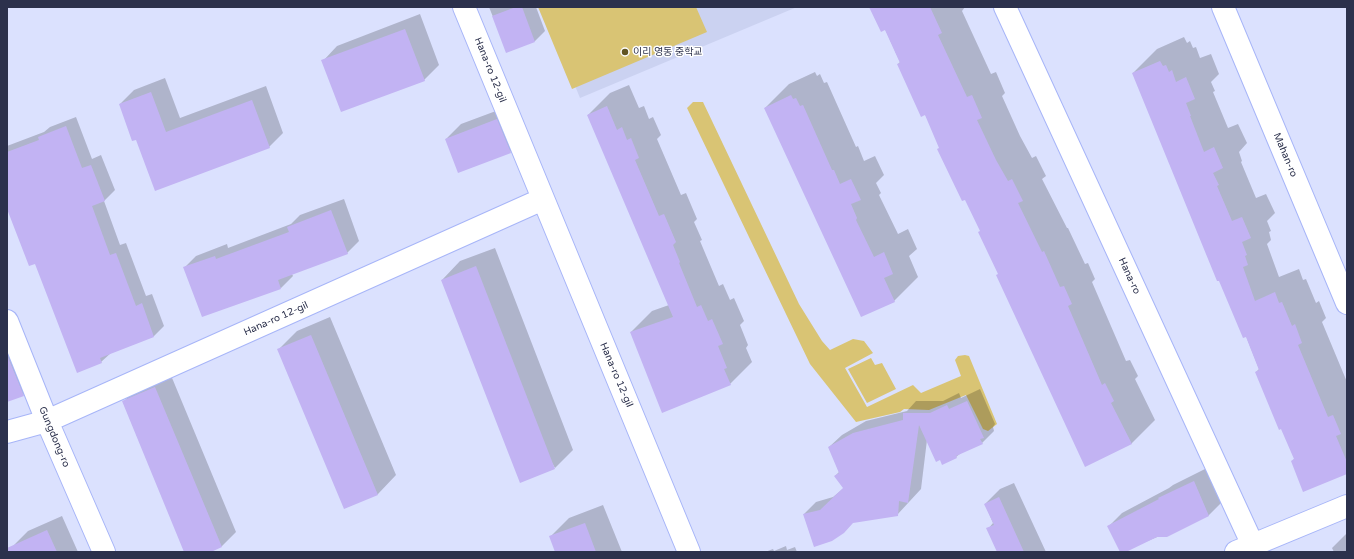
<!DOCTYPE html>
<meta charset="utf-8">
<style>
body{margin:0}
#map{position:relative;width:1354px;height:559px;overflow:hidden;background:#dbe1fe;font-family:"Varela Round",sans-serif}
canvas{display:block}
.frame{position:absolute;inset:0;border:8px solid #2c314c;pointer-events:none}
</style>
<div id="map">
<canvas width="1354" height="559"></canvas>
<div class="frame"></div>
</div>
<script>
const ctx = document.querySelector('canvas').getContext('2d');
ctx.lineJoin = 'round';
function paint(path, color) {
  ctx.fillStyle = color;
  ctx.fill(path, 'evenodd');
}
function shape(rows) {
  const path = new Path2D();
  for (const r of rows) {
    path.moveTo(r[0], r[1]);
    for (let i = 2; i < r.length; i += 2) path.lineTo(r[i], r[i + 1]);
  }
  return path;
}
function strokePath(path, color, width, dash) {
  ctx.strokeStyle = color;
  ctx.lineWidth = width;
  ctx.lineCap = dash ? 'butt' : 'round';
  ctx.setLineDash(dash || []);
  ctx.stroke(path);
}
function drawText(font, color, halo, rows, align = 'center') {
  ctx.font = font + ' "Varela Round","Noto Sans KR",sans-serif';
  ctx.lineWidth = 3;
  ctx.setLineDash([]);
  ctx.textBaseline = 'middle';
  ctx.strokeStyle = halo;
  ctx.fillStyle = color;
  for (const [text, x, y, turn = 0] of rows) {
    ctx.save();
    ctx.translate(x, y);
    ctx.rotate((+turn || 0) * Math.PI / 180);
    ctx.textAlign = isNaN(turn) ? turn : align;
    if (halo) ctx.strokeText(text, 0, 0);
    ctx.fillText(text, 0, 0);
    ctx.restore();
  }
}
paint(shape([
 [543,7,797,7,580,98]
]), '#cbd2f1');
paint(shape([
 [538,7,696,7,707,32,572,89],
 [693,102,703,102,799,304,822,341,830,350,853,339,864,341,873,353,845,368,867,407,913,385,921,393,961,376,955,360,958,356,965,355,969,356,997,424,988,431,983,429,966,395,929,410,904,409,900,412,856,422,810,364,687,108],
 [871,358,875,365,882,363,896,389,867,403,848,369]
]), '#d9c474');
paint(shape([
 [489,7,536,7,545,31,535,41,507,52],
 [870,7,965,7,962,11,991,74,996,72,1005,93,1002,96,1020,136,1032,158,1036,156,1046,176,1042,179,1067,228,1068,228,1085,264,1088,263,1095,279,1092,282,1126,361,1130,360,1138,376,1135,379,1155,420,1131,444,981,231,925,114,898,64,900,62,885,29],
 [420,14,439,65,424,80,323,61,337,46],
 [1184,37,1187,43,1190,41,1193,48,1196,47,1200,58,1211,54,1219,74,1211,82,1215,91,1213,92,1228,128,1238,124,1247,143,1239,152,1242,161,1241,162,1256,198,1266,194,1275,213,1267,221,1271,231,1269,232,1271,240,1267,244,1279,277,1299,269,1303,280,1306,279,1316,303,1319,301,1326,318,1322,322,1347,382,1347,473,1292,461,1295,458,1256,372,1259,369,1246,336,1133,73,1157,49],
 [815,72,817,76,820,74,824,83,827,82,856,147,858,146,864,161,875,156,884,175,876,183,881,193,879,195,898,234,908,229,917,249,909,256,918,277,894,301,765,108,789,84],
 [165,78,180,118,266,86,283,133,269,147,137,139,120,104,134,90],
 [629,85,639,108,644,106,649,119,653,117,661,135,657,139,681,195,686,193,697,219,694,222,702,240,700,241,719,286,723,284,730,300,734,298,744,321,740,325,748,345,746,348,752,362,730,384,631,332,652,311,669,305,588,115,610,93],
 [512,105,525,137,510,152,446,139,461,124],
 [76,117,92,159,101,155,115,190,104,201,120,245,126,243,146,296,152,294,164,326,154,336,112,352,101,362,35,262,7,208,7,146,44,132,50,127],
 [344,199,359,241,347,253,292,274,293,276,281,288,184,268,196,256,227,244,228,248,291,224,300,215],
 [495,248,573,450,555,468,442,280,460,261],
 [330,317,396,475,378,494,345,508,279,349,297,331],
 [7,323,33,385,23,395,7,401],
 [170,373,236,532,222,546,208,552,185,552,123,402,138,387],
 [980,389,995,424,993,427,994,431,982,443,961,453,956,457,927,440,921,489,897,515,804,514,816,502,833,497,844,488,835,476,839,472,829,447,842,435,866,421,907,411,916,401,943,401,959,393,961,398],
 [1207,468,1222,502,1208,516,1121,552,1109,526,1122,513,1169,488,1173,485],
 [1014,483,1046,552,998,552,988,529,993,523,985,504,1000,489],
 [603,505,622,552,556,552,550,537,569,518],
 [62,516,78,552,16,552,13,546,28,531],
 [1347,533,1347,552,1334,552,1332,548],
 [786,546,787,550,795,547,797,552,765,552,773,549,774,551]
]), '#0003');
paint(shape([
 [516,7,522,7,535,42,506,53,492,16],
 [869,7,930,7,942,33,938,35,967,97,972,95,982,118,977,120,996,160,1008,181,1012,179,1023,201,1018,203,1042,252,1044,251,1060,287,1064,286,1072,304,1068,306,1102,385,1105,383,1114,401,1111,403,1132,444,1085,467,996,275,998,274,978,232,980,231,965,200,962,201,937,149,939,148,925,115,921,117,897,64,900,63,885,30,881,32],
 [405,29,425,81,341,112,321,60],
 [1160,61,1163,66,1166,65,1169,72,1172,70,1176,82,1186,77,1195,99,1186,103,1191,116,1190,116,1204,152,1214,147,1223,168,1213,173,1219,185,1217,186,1232,221,1242,217,1251,238,1242,242,1247,255,1245,256,1248,265,1243,267,1255,301,1275,292,1279,303,1282,302,1292,326,1295,324,1302,343,1298,345,1328,417,1333,415,1341,434,1336,436,1347,462,1347,474,1303,492,1291,461,1294,459,1281,429,1279,430,1255,372,1259,370,1246,337,1243,338,1219,281,1217,281,1132,73],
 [151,92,166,132,252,100,270,148,155,191,136,140,132,141,119,104],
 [791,95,793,99,796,98,800,106,803,105,832,170,834,170,840,184,851,179,861,200,851,204,857,218,856,220,874,257,884,252,893,274,884,278,895,302,861,317,764,108],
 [607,106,617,130,622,127,627,140,631,138,639,158,635,160,659,216,664,214,676,242,673,245,680,262,679,263,697,307,701,305,708,321,712,319,723,344,718,346,727,368,724,369,731,385,662,413,630,332,673,317,587,115],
 [497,119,511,153,458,173,445,139],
 [66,126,82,168,91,165,105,201,92,206,110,255,116,253,136,306,142,303,154,337,100,358,102,363,77,373,35,264,29,266,7,209,7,152,39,140,38,137],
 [331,210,348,254,278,280,281,289,202,317,183,267,215,256,216,259,289,232,287,227],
 [476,266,555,469,520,483,441,280],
 [311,335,378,495,344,509,277,349],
 [7,355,24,396,7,402],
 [155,387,222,547,211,552,184,552,122,401],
 [967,401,984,438,980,439,983,444,956,456,957,458,942,465,940,460,936,462,919,425,908,503,899,501,898,516,853,523,844,533,832,541,814,547,803,514,820,510,843,488,834,476,839,473,828,447,853,433,903,420,903,413,930,413,947,405,949,409],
 [1194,481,1209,516,1167,537,1157,537,1126,552,1120,552,1107,526,1159,499,1158,498],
 [999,497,1024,552,997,552,986,528,994,525,984,504],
 [585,523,596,552,555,552,549,536],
 [47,530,57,552,7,552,7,548]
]), '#c2b3f3');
const minor = shape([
 [464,7,689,552],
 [1005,7,1256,552],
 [1223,7,1347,303],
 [7,321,47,421,104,552],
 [7,432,47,421,543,199],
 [1236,552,1347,506]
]);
strokePath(minor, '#a7b5f8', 24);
strokePath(minor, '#fff', 22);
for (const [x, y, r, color] of [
 [625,52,4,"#625522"]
]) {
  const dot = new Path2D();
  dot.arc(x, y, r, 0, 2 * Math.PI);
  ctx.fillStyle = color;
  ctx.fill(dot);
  strokePath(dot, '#fff', 1.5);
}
drawText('10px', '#2c314c', '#fff', [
 ["이리 영동 중학교",633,52]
], 'left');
drawText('10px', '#2c314c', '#fff', [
 ["Hana-ro 12-gil",490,70,68],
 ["Mahan-ro",1285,155,67],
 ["Hana-ro",1129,276,65],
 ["Hana-ro 12-gil",276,319,-24],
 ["Hana-ro 12-gil",616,375,67],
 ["Gungdong-ro",54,437,67]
]);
</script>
